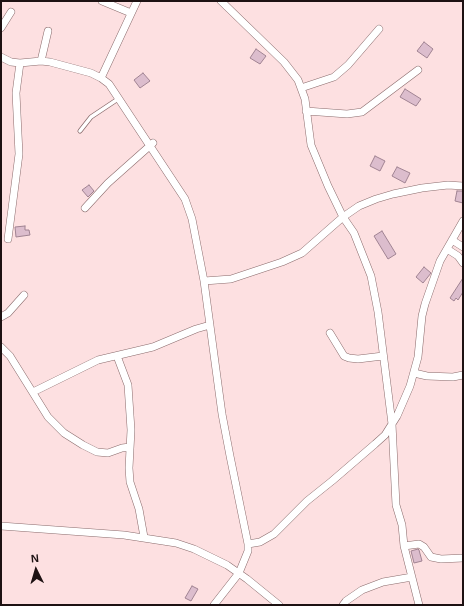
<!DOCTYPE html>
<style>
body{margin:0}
#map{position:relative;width:464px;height:606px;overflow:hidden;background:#fde0e1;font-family:Arial,sans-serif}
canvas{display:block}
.frame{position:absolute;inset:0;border:2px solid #1d1112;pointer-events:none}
.north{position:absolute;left:16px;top:550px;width:40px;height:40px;-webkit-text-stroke:3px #fde0e1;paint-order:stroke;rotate:355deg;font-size:11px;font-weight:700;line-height:16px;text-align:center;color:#1d1112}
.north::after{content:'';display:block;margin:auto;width:14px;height:18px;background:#1d1112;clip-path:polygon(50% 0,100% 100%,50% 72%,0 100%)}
</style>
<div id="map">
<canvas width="464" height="606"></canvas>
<div class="frame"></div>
<div class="north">N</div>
</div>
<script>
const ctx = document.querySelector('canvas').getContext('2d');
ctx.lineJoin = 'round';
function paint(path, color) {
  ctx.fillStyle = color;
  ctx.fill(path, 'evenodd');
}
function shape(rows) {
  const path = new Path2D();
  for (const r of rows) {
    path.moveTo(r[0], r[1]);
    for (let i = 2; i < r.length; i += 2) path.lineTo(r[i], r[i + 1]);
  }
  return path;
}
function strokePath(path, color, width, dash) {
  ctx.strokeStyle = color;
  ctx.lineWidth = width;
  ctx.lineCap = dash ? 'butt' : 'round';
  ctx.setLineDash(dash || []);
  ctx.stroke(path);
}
const building = shape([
 [424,42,433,49,427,58,417,51,424,42],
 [256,49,266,56,260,64,250,58,256,49],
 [143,73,150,81,140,88,134,80,143,73],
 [405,89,421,99,416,106,400,97,405,89],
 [375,156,385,161,380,171,370,166,375,156],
 [397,167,410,173,405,183,392,176,397,167],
 [89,185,94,191,88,197,82,190,89,185],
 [457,191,463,191,463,203,455,201,457,191],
 [25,226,25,230,29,230,30,235,16,237,15,227,25,226],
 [382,231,396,254,388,259,374,236,382,231],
 [424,267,431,273,423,283,416,277,424,267],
 [463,278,463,292,458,300,456,298,454,301,450,298,463,278],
 [418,549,419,550,422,561,414,563,411,551,418,549],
 [192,586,198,589,191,601,185,598,192,586]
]);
paint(building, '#dcbdcd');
strokePath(building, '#a08392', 1);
const lane = shape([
 [80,131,91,117,118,99]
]);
const street = shape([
 [102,1,131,13],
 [221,1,284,62,298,80,305,99,311,145,328,186,343,217,354,233,371,276,378,312,392,424,396,505,402,525,404,546,419,605],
 [1,28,11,12],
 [1,57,11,62,20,63,41,61,50,62,91,73,101,78,109,84,185,199,192,219,204,281,222,414,230,456,248,544,248,551,239,573,214,605],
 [41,61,48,31],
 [101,78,137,1],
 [301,88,334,77,348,65,379,29],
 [306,111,347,114,362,112,418,70],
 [85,208,108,183,153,143],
 [8,239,19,154,16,93,20,63],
 [452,240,463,247],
 [447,249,458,256,463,263],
 [204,281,231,279,282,262,302,253,343,217,359,206,376,199,393,194,422,188,448,185,463,186],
 [1,317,8,313,24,295],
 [330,333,344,356,349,358,358,359,383,356],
 [1,347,10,356,48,417,64,433,83,445,97,452,108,453,122,448,130,447],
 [117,356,128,385,131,430,129,468,130,482,139,509,144,537],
 [414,373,427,376,453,377,463,375],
 [33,392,98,360,153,347,196,329,210,325],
 [1,526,124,535,176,543,194,549,227,565,247,579,279,605],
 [248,544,260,542,274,534,307,501,332,481,375,444,385,435,397,416,410,386,418,357,422,316,425,304,440,261,463,221],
 [404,546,419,544,424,547,431,557,441,559,463,558],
 [343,605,346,601,362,590,383,582,412,577]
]);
strokePath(lane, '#8a6b6c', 5);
strokePath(street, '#8a6b6c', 8);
strokePath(lane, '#fff', 3.5);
strokePath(street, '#fff', 7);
</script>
